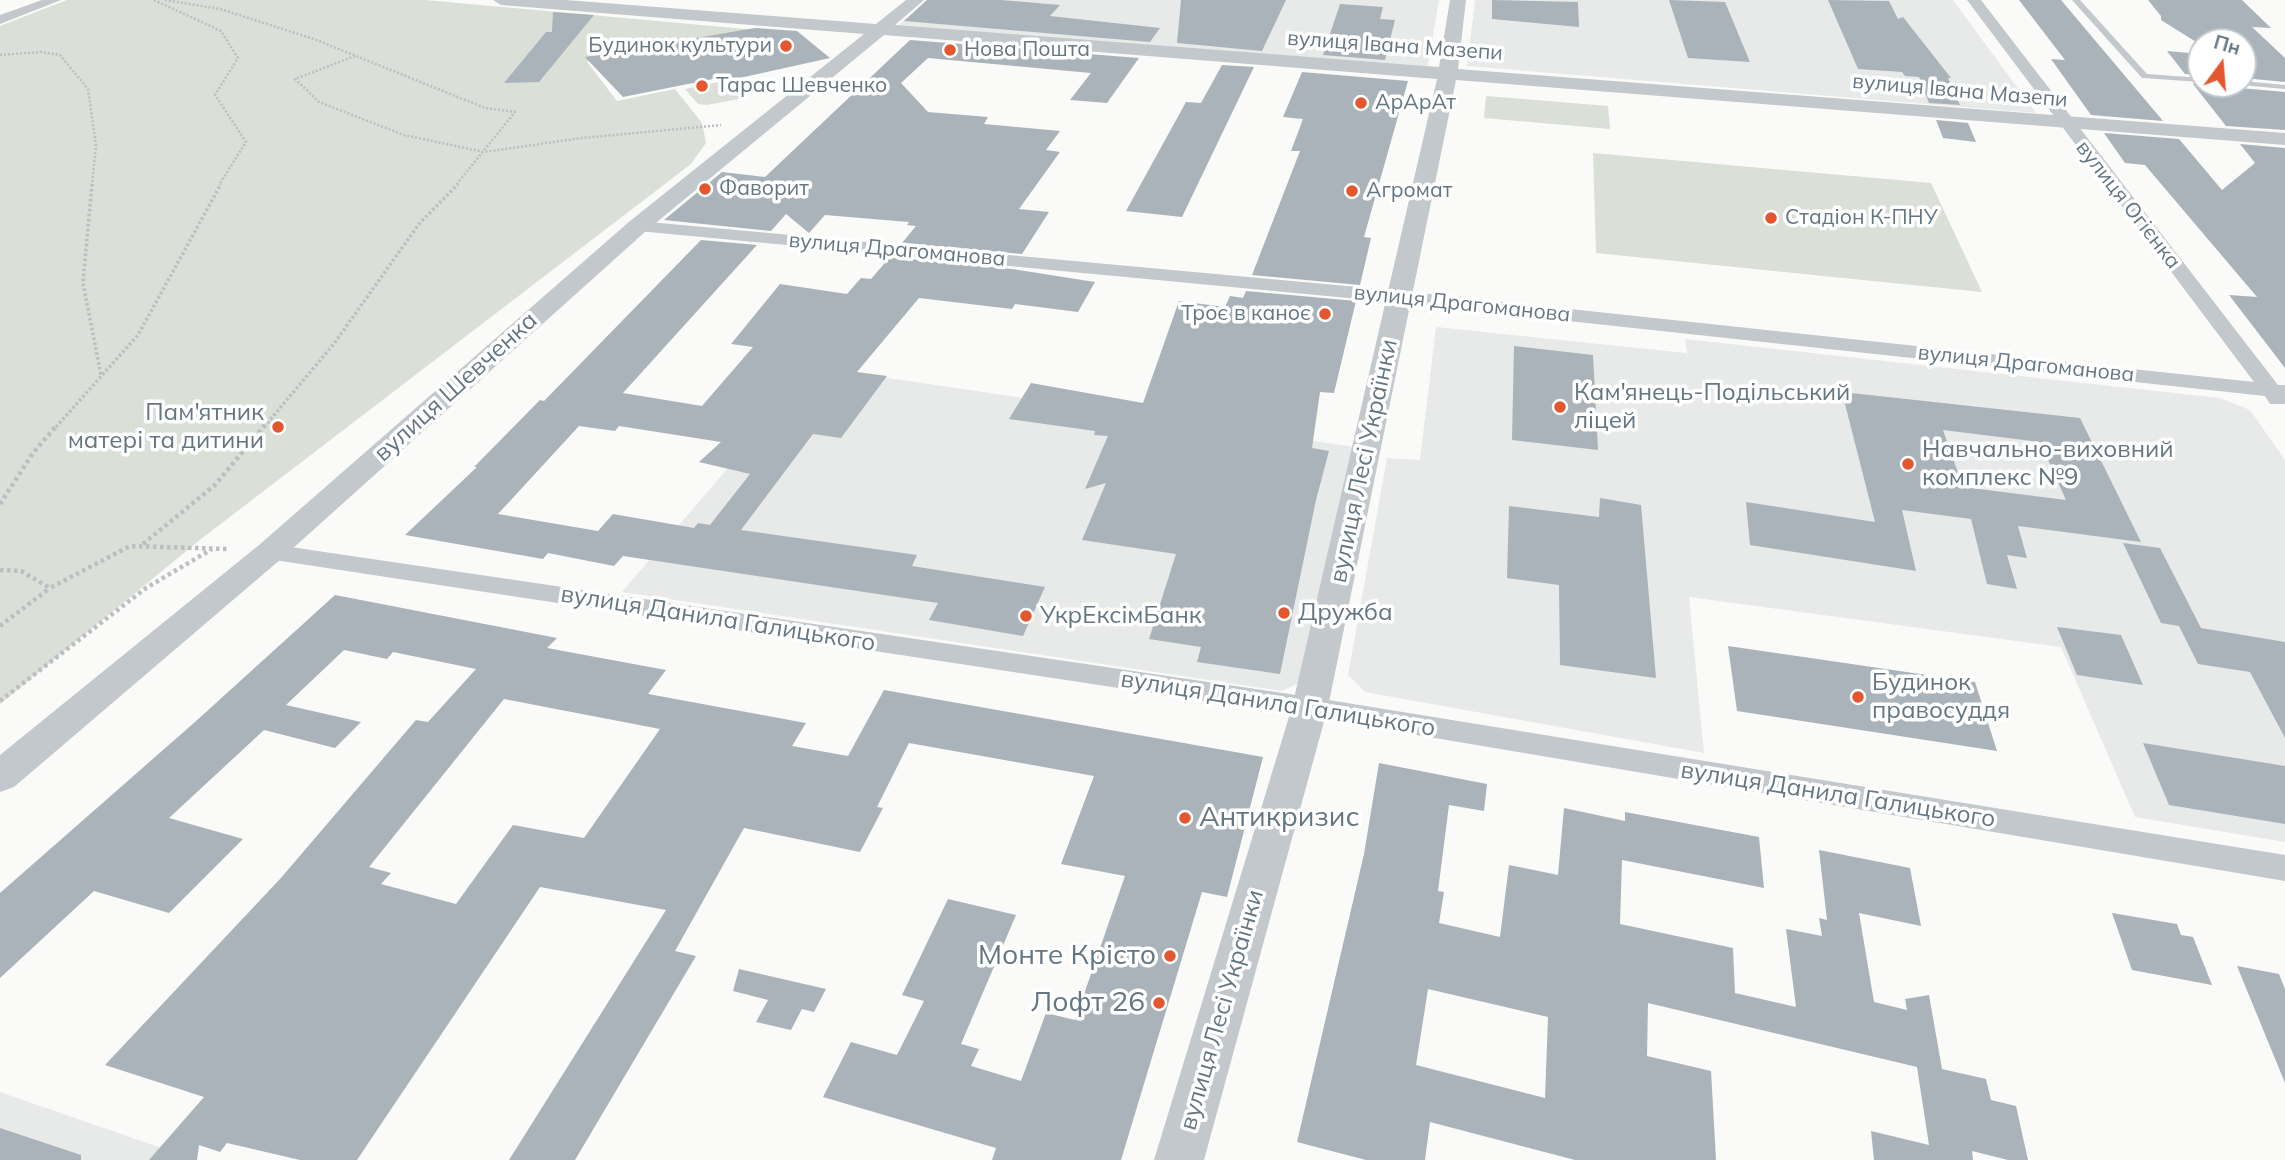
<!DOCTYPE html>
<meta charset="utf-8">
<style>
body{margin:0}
#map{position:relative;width:2285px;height:1160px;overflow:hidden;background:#fafaf8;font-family:Mulish,sans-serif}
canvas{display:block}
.north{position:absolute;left:2187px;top:28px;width:70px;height:70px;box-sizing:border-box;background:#fff;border:2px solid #c1c8cd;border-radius:50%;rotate:16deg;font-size:19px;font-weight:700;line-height:28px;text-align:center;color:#657683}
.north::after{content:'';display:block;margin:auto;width:24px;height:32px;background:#e4572e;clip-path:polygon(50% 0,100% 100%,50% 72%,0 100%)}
</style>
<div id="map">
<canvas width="2285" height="1160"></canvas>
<div class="north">Пн</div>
</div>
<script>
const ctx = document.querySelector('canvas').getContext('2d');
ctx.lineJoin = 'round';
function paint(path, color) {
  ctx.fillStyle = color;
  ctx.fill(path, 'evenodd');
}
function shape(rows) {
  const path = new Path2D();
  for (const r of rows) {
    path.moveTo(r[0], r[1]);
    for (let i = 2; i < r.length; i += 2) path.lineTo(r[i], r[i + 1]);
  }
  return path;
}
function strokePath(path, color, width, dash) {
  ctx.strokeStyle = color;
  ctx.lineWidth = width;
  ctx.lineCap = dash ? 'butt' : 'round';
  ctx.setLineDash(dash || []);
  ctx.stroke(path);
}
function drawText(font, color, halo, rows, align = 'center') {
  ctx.font = font + ' Mulish,sans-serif';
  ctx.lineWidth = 7;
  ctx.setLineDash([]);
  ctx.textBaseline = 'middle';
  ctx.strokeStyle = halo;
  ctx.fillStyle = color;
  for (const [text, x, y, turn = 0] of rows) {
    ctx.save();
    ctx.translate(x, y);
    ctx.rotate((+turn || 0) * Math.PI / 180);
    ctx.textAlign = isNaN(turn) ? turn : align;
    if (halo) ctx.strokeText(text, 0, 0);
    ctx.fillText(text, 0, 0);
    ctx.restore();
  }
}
paint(shape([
 [928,0,1439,0,1428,66,895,28],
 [1475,0,1953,0,2036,113,1467,66],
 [1436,327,1686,353,1688,360,1685,339,2220,398,2250,410,2285,460,2285,842,2135,817,2061,647,1689,597,1704,753,1365,692,1348,675,1387,458,1420,460],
 [814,367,1355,447,1303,681,1282,691,622,592],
 [0,1092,196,1160,0,1160]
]), '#e8e9e9');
paint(shape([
 [67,0,425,0,790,33,607,56,587,62,617,101,675,89,702,123,706,143,691,164,201,539,0,704,0,26],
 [732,79,746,89,739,99,707,105,698,104,685,89],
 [1486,96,1608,106,1610,129,1484,118],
 [1593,153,1931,183,1982,292,1596,253]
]), '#dadfd7');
paint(shape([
 [927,0,1001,0,1060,5,1050,16,1160,28,1150,42,904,21],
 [1181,0,1286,0,1262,51,1177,43],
 [1492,0,1578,2,1579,27,1492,19],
 [1669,0,1725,2,1750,62,1688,58],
 [1828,0,1889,1,1898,19,1903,17,1951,78,1948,78,1960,105,1929,103,1919,77,1905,76,1902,72,1858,69],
 [2019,0,2061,0,2163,121,2091,115,2051,59,2065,60],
 [2148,0,2242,0,2271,28,2252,27,2285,58,2285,82,2243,78,2243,42,2201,42,2201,45,2161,20,2161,16],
 [1340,4,1383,7,1380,19,1395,20,1385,60,1323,55],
 [553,12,594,15,539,82,504,83,546,32,552,32],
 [755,28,797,31,830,58,726,81,723,77,623,97,585,57],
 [910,40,1139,58,1107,103,1070,100,1091,73,928,58,901,83,928,112,988,117,984,124,1060,131,1046,150,1060,152,1019,209,1049,212,1022,254,902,243,916,226,907,225,909,222,825,215,809,233,786,214,771,231,664,220,722,172,765,177],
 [2167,51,2201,54,2201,75,2185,74],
 [1222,65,1254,67,1182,217,1126,211,1186,102,1201,103],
 [1302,72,1408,81,1364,237,1371,238,1360,285,1252,275,1300,151,1291,151,1303,119,1283,117],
 [2193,84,2238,84,2240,88,2285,92,2285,130,2226,126],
 [1936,120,1968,123,1976,142,1943,138],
 [2104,133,2179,139,2222,190,2255,163,2240,144,2285,148,2285,368,2229,295,2257,297,2145,165,2125,163],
 [701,240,757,245,623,393,702,406,753,347,731,344,780,284,847,294,861,278,871,279,890,257,1012,269,1095,282,1078,312,1015,304,1012,309,919,298,857,372,887,376,841,438,813,434,741,530,917,555,912,566,1045,587,1023,636,929,620,938,603,623,556,614,566,548,553,543,559,405,535,477,467,474,467,540,400,544,401],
 [579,426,615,431,619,426,721,442,699,462,750,474,710,525,698,523,694,528,613,514,598,531,498,514],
 [1246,291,1356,301,1334,393,1320,392,1312,448,1329,451,1316,500,1280,674,1197,662,1201,647,1149,639,1176,554,1082,540,1106,483,1085,489,1108,436,1094,435,1095,431,1009,419,1031,383,1143,403,1179,301,1225,307,1230,296,1243,298],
 [1514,346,1593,355,1598,450,1512,440],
 [1842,392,2080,418,2141,542,2018,526,2027,558,2007,555,2017,589,1987,584,1971,519,1902,510,1916,571,1750,545,1746,502,1875,522],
 [1943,430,2040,442,2066,500,1963,487],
 [1600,498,1641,505,1656,678,1560,665,1559,585,1507,578,1509,506,1599,517],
 [2123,543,2160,548,2201,628,2285,642,2285,738,2250,672,2198,664,2179,626,2161,623],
 [335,595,557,638,547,648,666,670,648,694,806,723,792,746,848,756,884,690,1263,757,1227,897,1202,892,1121,1160,992,1160,996,1148,823,1097,851,1042,897,1055,924,1001,902,995,948,899,1016,915,961,1044,979,1049,971,1066,1021,1081,1046,1013,1075,1020,1125,876,1061,864,1094,776,909,743,877,807,883,808,860,852,744,828,675,951,696,956,575,1160,509,1160,666,910,540,887,357,1160,300,1160,227,1143,220,1152,199,1145,197,1160,149,1160,204,1097,105,1065,280,879,416,720,428,722,476,669,393,652,387,659,344,650,286,705,361,722,335,748,264,730,169,818,243,839,169,913,94,891,0,978,0,893,195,722],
 [504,699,660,729,584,838,513,825,456,904,381,884,391,873,369,867],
 [2057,627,2121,635,2143,685,2077,675],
 [1728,646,1975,682,1997,751,1737,711],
 [2143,743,2285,766,2285,824,2169,805],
 [1379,763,1487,784,1484,811,1449,805,1438,891,1444,892,1439,923,1500,937,1509,865,1558,875,1564,808,1625,821,1625,812,1759,837,1764,888,1622,860,1620,924,1733,948,1735,993,1796,1007,1786,929,1822,936,1819,918,1827,920,1819,850,1910,868,1921,926,1859,913,1874,1002,1907,1010,1905,999,1929,995,1942,1069,1986,1079,1991,1100,2016,1106,2028,1160,2008,1160,1972,1151,1973,1160,1874,1160,1871,1131,1929,1145,1917,1067,1648,1003,1647,1056,1711,1071,1716,1160,1575,1160,1430,1122,1425,1160,1366,1160,1297,1142,1364,854],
 [1428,989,1548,1017,1545,1098,1416,1065],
 [2112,913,2177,924,2181,935,2193,937,2212,985,2132,970],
 [2237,966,2279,974,2285,989,2285,1083],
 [739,969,826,989,814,1012,802,1009,791,1030,756,1022,768,1000,733,991],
 [0,1128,81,1155,81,1160,0,1160]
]), '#aab3b9');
strokePath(shape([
 [154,0,221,31,238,58,215,95,246,142,219,185],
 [165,0,220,9,314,39,485,108,515,112,456,185],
 [0,55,41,52,60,55,88,89,96,145,92,185],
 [355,56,295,79,319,102,404,135,484,152,582,138,721,125]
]), '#bbbfc2', 2.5, [2, 2]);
strokePath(shape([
 [92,184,83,283,101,375],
 [56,427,138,335,221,184],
 [264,427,333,345,419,224,458,184]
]), '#bbbfc2', 3.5, [2.5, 2.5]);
strokePath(shape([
 [0,504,33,453,57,425],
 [143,544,215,485,265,425],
 [0,570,21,571,50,588,130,546,227,549],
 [0,626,50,588],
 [0,701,146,588,212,549]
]), '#bbbfc2', 4.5, [3.5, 3.5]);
paint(shape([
 [2072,0,2080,0,2147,74,2201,78,2201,82,2142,78,2072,0],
 [2243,81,2285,85,2285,89,2240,85,2243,84,2243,81]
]), '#c3c8cc');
paint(shape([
 [42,0,61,0,0,24,0,15,42,0],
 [1967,0,1981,0,2278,385,2285,385,2285,404,2270,404,2265,396,1401,303,638,231,629,226,638,221,1401,291,2254,382,1967,0],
 [270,544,1310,697,2285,855,2285,881,1310,717,261,558,257,552,261,546,270,544]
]), '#c3c8cc');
paint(shape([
 [493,0,566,0,876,24,906,0,924,0,895,25,1439,67,1450,0,1466,0,1458,69,2285,133,2285,145,1456,80,1328,707,1204,1160,1154,1160,1292,707,1437,79,884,35,646,231,281,559,14,787,0,792,0,755,259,545,630,221,864,34,501,5,493,0]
]), '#c3c8cc');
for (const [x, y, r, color] of [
 [786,46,7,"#e4572e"],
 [950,50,7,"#e4572e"],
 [702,86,7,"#e4572e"],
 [1361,103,7,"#e4572e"],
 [705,189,7,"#e4572e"],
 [1352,191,7,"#e4572e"],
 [1771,218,7,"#e4572e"],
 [1325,314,7,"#e4572e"],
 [1560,407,7,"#e4572e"],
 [278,427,7,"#e4572e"],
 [1908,464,7,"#e4572e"],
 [1284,613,7,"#e4572e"],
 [1026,616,7,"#e4572e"],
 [1858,697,7,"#e4572e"],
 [1185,818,7,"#e4572e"],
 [1170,956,7,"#e4572e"],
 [1159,1003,7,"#e4572e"]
]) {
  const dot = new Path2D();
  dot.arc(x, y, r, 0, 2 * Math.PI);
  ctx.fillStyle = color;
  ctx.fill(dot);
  strokePath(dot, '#fff', 2.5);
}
drawText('21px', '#657683', '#fff', [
 ["Будинок культури",772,46,"right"],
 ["Нова Пошта",964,50],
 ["Тарас Шевченко",716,86],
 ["АрАрАт",1375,103],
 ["Фаворит",719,189],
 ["Агромат",1366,191],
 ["Стадіон К-ПНУ",1785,218],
 ["Троє в каноє",1311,314,"right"]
], 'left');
drawText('21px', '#657683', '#fff', [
 ["вулиця Івана Мазепи",1395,46,4],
 ["вулиця Івана Мазепи",1960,91,5],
 ["вулиця Огієнка",2128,205,52],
 ["вулиця Драгоманова",897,250,5],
 ["вулиця Драгоманова",1462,304,6],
 ["вулиця Драгоманова",2026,364,6]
]);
drawText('24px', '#657683', '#fff', [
 ["вулиця Шевченка",456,387,-42],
 ["вулиця Лесі Українки",1364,461,-78],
 ["вулиця Данила Галицького",718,619,9],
 ["вулиця Данила Галицького",1278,704,9],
 ["вулиця Данила Галицького",1838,795,9],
 ["вулиця Лесі Українки",1222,1010,-74]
]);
drawText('24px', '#657683', '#fff', [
 ["Кам'янець-Подільський",1574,393],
 ["ліцей",1574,421],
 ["Пам'ятник",264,413,"right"],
 ["матері та дитини",264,441,"right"],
 ["Навчально-виховний",1922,450],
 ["комплекс №9",1922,478],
 ["Дружба",1298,613],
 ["УкрЕксімБанк",1040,616],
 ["Будинок",1872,683],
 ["правосуддя",1872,711]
], 'left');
drawText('28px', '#657683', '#fff', [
 ["Антикризис",1199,818,"left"],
 ["Монте Крісто",1156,956],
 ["Лофт 26",1145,1003]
], 'right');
</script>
